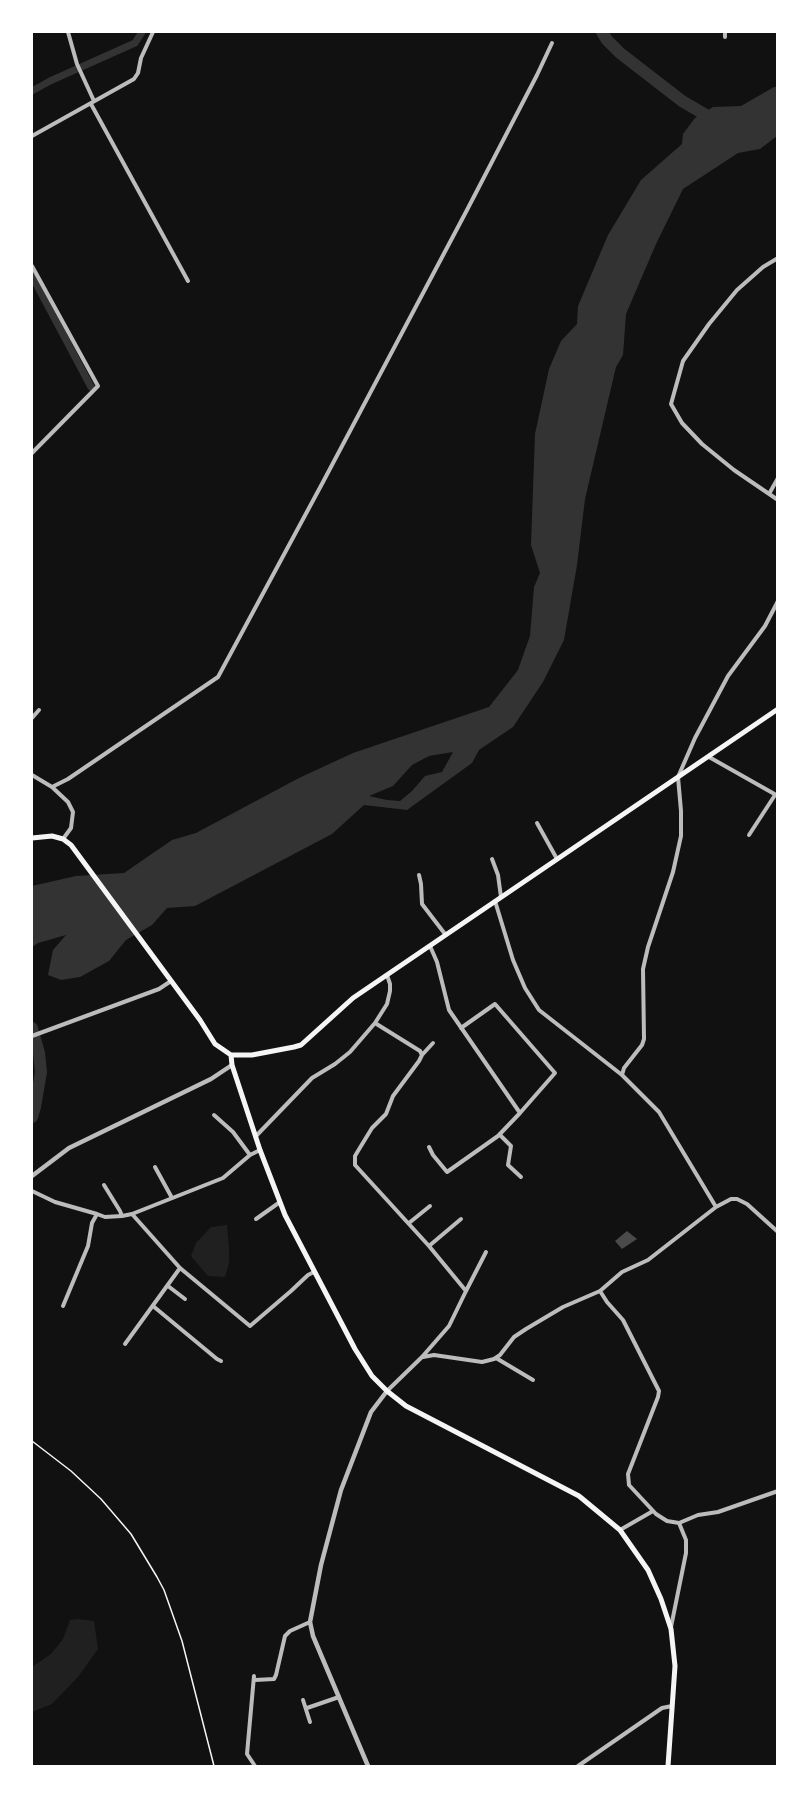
<!DOCTYPE html>
<style>
body{margin:0}
#map{position:relative;width:809px;height:1798px;overflow:hidden;background:#111;font-family:"Source Sans 3",sans-serif}
canvas{display:block}
.frame{position:absolute;inset:0;border:33px solid #fff;pointer-events:none}
</style>
<div id="map">
<canvas width="809" height="1798"></canvas>
<div class="frame"></div>
</div>
<script>
const ctx = document.querySelector('canvas').getContext('2d');
ctx.lineJoin = 'round';
function paint(path, color) {
  ctx.fillStyle = color;
  ctx.fill(path, 'evenodd');
}
function shape(rows) {
  const path = new Path2D();
  for (const r of rows) {
    path.moveTo(r[0], r[1]);
    for (let i = 2; i < r.length; i += 2) path.lineTo(r[i], r[i + 1]);
  }
  return path;
}
function strokePath(path, color, width, dash) {
  ctx.strokeStyle = color;
  ctx.lineWidth = width;
  ctx.lineCap = dash ? 'butt' : 'round';
  ctx.setLineDash(dash || []);
  ctx.stroke(path);
}
paint(shape([
 [227,1225,229,1248,229,1263,225,1277,208,1276,191,1256,196,1243,211,1227],
 [78,1619,94,1621,98,1649,78,1677,52,1704,32,1712,32,1667,51,1654,63,1639,70,1620]
]), '#202020');
paint(shape([
 [774,87,777,87,777,136,760,149,738,153,683,189,656,244,626,314,623,355,616,367,585,499,577,565,564,640,543,682,513,727,479,750,472,763,407,810,364,805,332,834,195,906,167,908,152,925,126,940,109,961,80,977,61,980,48,975,53,950,66,935,38,943,32,947,32,886,76,876,124,873,172,840,196,833,299,778,353,753,489,707,518,670,530,636,534,587,540,573,531,545,535,434,549,369,561,341,577,324,578,306,608,235,641,180,682,144,683,134,695,118,713,107,741,106],
 [453,752,442,772,425,776,412,791,400,801,387,800,369,796,393,786,412,765,429,756]
]), '#333');
strokePath(shape([
 [32,91,50,81,135,43,142,32],
 [32,276,91,387]
]), '#333', 7);
strokePath(shape([
 [602,32,607,40,620,53,682,101,716,121],
 [32,1028,39,1053,41,1072,35,1107,32,1117]
]), '#333', 12);
paint(shape([
 [627,1231,637,1239,622,1249,615,1241]
]), '#4a4a4a');
strokePath(shape([
 [32,1441,71,1471,101,1499,131,1534,157,1577,164,1590,182,1641,214,1766]
]), '#f5f5f5', 1.5);
strokePath(shape([
 [68,32,77,64,94,101],
 [725,32,725,37],
 [91,104,188,281],
 [32,136,134,79,138,73,141,58,153,32],
 [778,258,763,267,737,290,709,324,683,361,671,404,682,423,702,444,734,470,778,500],
 [32,266,98,386,32,453],
 [769,494,778,478],
 [32,718,39,710],
 [709,757,778,796],
 [32,775,52,787,68,802,73,812,71,828,63,839],
 [52,787,68,779,218,677,323,482,467,210,537,75,552,43],
 [537,823,557,859],
 [749,835,775,795],
 [492,859,498,875,501,897],
 [419,875,421,884,422,904,445,934],
 [495,901,513,960,525,988,539,1010,622,1075],
 [375,1023,420,1051,422,1055,419,1061,393,1096,386,1114,372,1128,361,1146,355,1156,355,1165,429,1246,466,1291,449,1326,422,1357,387,1391],
 [461,1028,495,1004,555,1073,520,1113],
 [32,1036,159,989,171,981],
 [422,1055,433,1043],
 [214,1115,233,1132,250,1155],
 [500,1135,511,1146,508,1165,521,1177],
 [256,1136,312,1078,335,1064,350,1052,375,1023,387,1004,390,991,390,984,387,975],
 [429,1147,433,1155,447,1172,498,1136,520,1113,449,1010,437,962,430,946],
 [155,1167,172,1198],
 [104,1185,120,1211,122,1216],
 [32,1191,55,1202,97,1214,105,1217,122,1216,132,1214,223,1178,250,1155,260,1150],
 [716,1207,659,1112,622,1075,624,1068,642,1045,644,1039,643,969,648,947,673,872,681,836,681,811,678,777,695,738,728,676,765,626,778,601],
 [132,1214,180,1268,250,1326,291,1291,308,1275,314,1272],
 [256,1219,280,1202],
 [409,1223,430,1206],
 [429,1246,461,1219],
 [168,1286,185,1299],
 [466,1291,486,1252],
 [600,1291,607,1302,623,1320,659,1391,658,1397,628,1474,629,1485,656,1514,667,1521,679,1523,698,1515,718,1512,778,1491],
 [63,1306,88,1246,92,1223,97,1214],
 [153,1306,217,1359,221,1361],
 [125,1344,180,1268],
 [423,1357,434,1355,482,1362,494,1359,500,1355,514,1337,526,1329,563,1307,600,1291,622,1272,648,1260,716,1207,731,1199,737,1199,747,1204,778,1232],
 [496,1358,533,1380],
 [620,1530,653,1511],
 [671,1627,686,1553,686,1540,679,1523],
 [254,1676,247,1754,255,1766],
 [255,1680,274,1679,276,1675,285,1636,290,1631,310,1622],
 [303,1700,310,1722],
 [307,1708,339,1697],
 [578,1766,662,1708,672,1706]
]), '#bcbcbc', 4);
strokePath(shape([
 [32,1176,69,1148,211,1079,232,1065],
 [368,1766,313,1636,310,1622,321,1565,341,1490,371,1412,387,1391]
]), '#bcbcbc', 4.5);
strokePath(shape([
 [32,838,52,836,63,839,71,845,200,1020,215,1044,231,1055,252,1055,294,1047,301,1045,353,998,778,709],
 [231,1055,232,1065,260,1150,285,1215,355,1349,372,1376,387,1391,406,1406,579,1496,620,1530,648,1570,661,1599,671,1629,675,1666,668,1766]
]), '#f5f5f5', 5);
</script>
